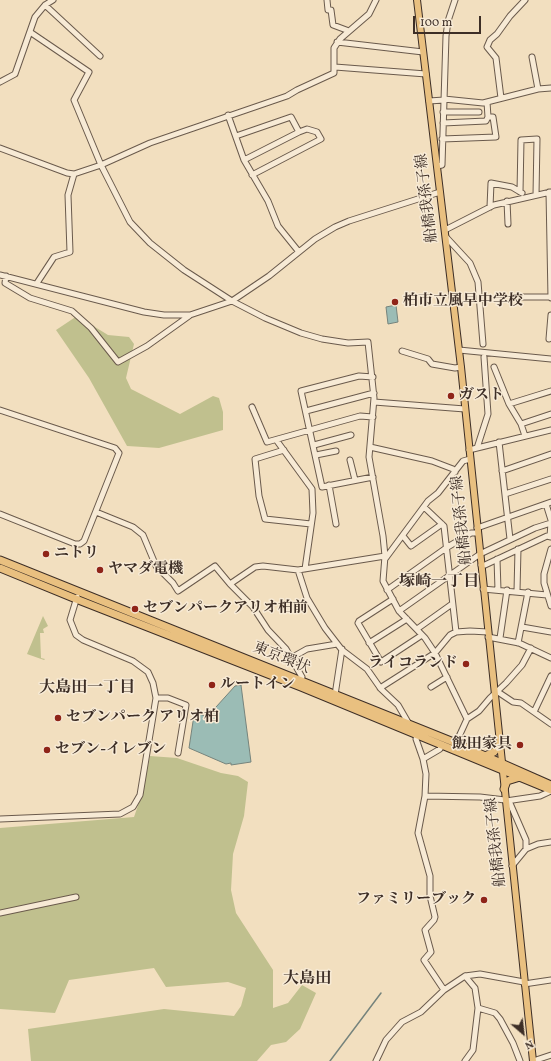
<!DOCTYPE html>
<meta charset="utf-8">
<style>
body{margin:0}
#map{position:relative;width:551px;height:1061px;overflow:hidden;background:#f2dfbf;font-family:Vollkorn,serif}
canvas{display:block}
.north{position:absolute;left:503px;top:1013px;width:40px;height:40px;-webkit-text-stroke:3px #f7ead5;paint-order:stroke;rotate:152deg;font-size:11px;font-weight:700;line-height:16px;text-align:center;color:#3d2e26}
.north::after{content:'';display:block;margin:auto;width:14px;height:18px;background:#3d2e26;clip-path:polygon(50% 0,100% 100%,50% 72%,0 100%)}
.scale{position:absolute;left:413px;top:16px;width:68px;height:18px;box-sizing:border-box;border:2px solid #3d2e26;border-top:0;padding-left:5px;font-size:12px;line-height:14px;white-space:nowrap;color:#3d2e26;-webkit-text-stroke:3px #f7ead5;paint-order:stroke}
</style>
<div id="map">
<canvas width="551" height="1061"></canvas>
<div class="north">N</div>
<div class="scale">100 m</div>
</div>
<script>
const ctx = document.querySelector('canvas').getContext('2d');
ctx.lineJoin = 'round';
function paint(path, color) {
  ctx.fillStyle = color;
  ctx.fill(path, 'evenodd');
}
function shape(rows) {
  const path = new Path2D();
  for (const r of rows) {
    path.moveTo(r[0], r[1]);
    for (let i = 2; i < r.length; i += 2) path.lineTo(r[i], r[i + 1]);
  }
  return path;
}
function strokePath(path, color, width, dash) {
  ctx.strokeStyle = color;
  ctx.lineWidth = width;
  ctx.lineCap = dash ? 'butt' : 'round';
  ctx.setLineDash(dash || []);
  ctx.stroke(path);
}
function drawText(font, color, halo, rows, align = 'center') {
  ctx.font = font + ' Vollkorn,"Noto Serif JP",serif';
  ctx.lineWidth = 3;
  ctx.setLineDash([]);
  ctx.textBaseline = 'middle';
  ctx.strokeStyle = halo;
  ctx.fillStyle = color;
  for (const [text, x, y, turn = 0] of rows) {
    ctx.save();
    ctx.translate(x, y);
    ctx.rotate((+turn || 0) * Math.PI / 180);
    ctx.textAlign = isNaN(turn) ? turn : align;
    if (halo) ctx.strokeText(text, 0, 0);
    ctx.fillText(text, 0, 0);
    ctx.restore();
  }
}
paint(shape([
 [77,316,108,335,129,337,134,344,126,378,131,389,180,414,213,396,219,398,223,412,223,430,159,448,127,446,89,378,56,330],
 [43,616,48,626,43,629,44,633,40,633,41,658,45,659,44,660,27,654],
 [150,756,177,758,221,773,238,776,248,782,244,816,233,854,231,890,236,913,273,970,273,1008,288,1003,302,985,316,993,300,1029,286,1042,271,1045,257,1061,31,1061,28,1029,164,1009,234,1016,241,1006,246,988,228,982,166,987,154,968,69,980,55,1013,0,1009,0,828,134,817,143,791]
]), '#c0c08e');
const water = shape([
 [396,305,398,322,388,324,386,307,396,305],
 [241,685,251,762,231,765,231,763,226,764,189,748,194,715,198,713,207,717,235,686,241,685]
]);
paint(water, '#9bbcb5');
strokePath(water, '#75837c', 1);
strokePath(shape([
 [330,1061,381,993]
]), '#75837c', 1.5);
const minor = shape([
 [327,0,328,10,331,10,333,25,349,31],
 [376,0,369,14,340,39,334,48,334,73,297,90,287,96,150,143,101,165,130,222,150,243,184,270,232,301,265,318,301,333,322,339,348,343,368,342,374,398,369,457,383,536,385,556,383,581,399,611,425,638,435,653,467,719,456,743],
 [45,5,100,56],
 [337,42,423,52],
 [532,57,538,89],
 [335,67,426,74],
 [0,82,15,74,35,17,45,5,53,0],
 [501,98,496,58,487,47,490,40,497,34,510,16,525,0],
 [444,99,483,103,538,89,551,88],
 [429,101,444,100],
 [443,112,479,112],
 [228,115,244,160,268,201,278,226,299,252],
 [443,123,486,121,488,117],
 [236,136,291,117,299,132,307,129,317,132,321,139,252,175],
 [442,139,496,137,493,117,488,117,487,102],
 [0,148,67,173,74,174,101,165,74,100,89,72,30,32],
 [244,160,299,132],
 [437,166,442,165,446,36,448,21,455,0],
 [520,192,521,140,537,139,536,195],
 [549,192,551,298],
 [507,201,508,224],
 [490,207,491,183,512,187,522,193],
 [445,230,494,205,551,192],
 [446,237,470,263,478,282,483,344],
 [0,275,144,312,164,315,190,315,232,301,269,276,315,239,335,227,349,221,440,192],
 [6,276,5,283,30,298,72,311,91,328,118,362,147,346,189,316],
 [37,283,54,257,70,252,68,195,74,174],
 [518,297,551,297],
 [549,339,551,315],
 [459,350,551,359],
 [402,351,428,359,432,364,455,368,461,367],
 [494,367,509,404,521,424,525,436],
 [374,402,465,409],
 [509,404,551,391],
 [252,407,267,442,360,416,373,417],
 [0,410,115,448,119,453,84,541,80,544,75,544,0,514],
 [306,411,374,393],
 [521,424,551,414],
 [277,441,312,489,313,513,305,569],
 [499,442,510,539],
 [314,445,351,435],
 [370,447,432,461,453,469,455,472],
 [477,448,488,414,484,357],
 [284,450,255,459,259,496,265,519,311,524],
 [469,450,551,430],
 [316,455,336,451],
 [350,460,355,480],
 [502,471,551,454],
 [373,477,322,487,301,391,359,376,373,377],
 [329,485,336,524],
 [505,494,551,479],
 [546,504,551,520],
 [424,507,444,526,456,632],
 [96,512,133,527,143,535,156,566,173,583,178,591,215,566,230,584,255,567,263,566,298,570,385,556],
 [477,528,551,502],
 [403,536,411,546,442,524],
 [550,536,551,523],
 [551,549,544,574,544,583,551,606],
 [385,559,428,501,438,493,463,461,470,459],
 [497,559,498,590],
 [481,565,485,565,547,536,551,537],
 [298,570,307,598,325,628,342,650,367,669,381,689,398,705,409,724],
 [230,584,253,607,268,630,286,649,302,677,301,681],
 [483,589,547,595],
 [387,590,446,548,471,533,478,533],
 [517,591,518,549],
 [393,599,359,621,358,623,381,662,422,635],
 [399,611,480,554,535,528,551,523,551,517],
 [522,627,551,632],
 [417,629,452,604],
 [488,637,519,643,551,658],
 [500,638,507,590],
 [369,643,407,619],
 [518,643,528,592],
 [291,658,307,649,337,644],
 [431,687,447,677],
 [380,688,435,653,450,635,456,632,470,631,488,632],
 [498,692,513,702,521,703,551,724],
 [335,695,342,649],
 [156,698,168,698,186,705,178,753],
 [534,712,551,676],
 [467,719,479,711,490,698,506,683,522,665,531,648],
 [417,735,416,739,423,759],
 [442,745,440,749,423,759,426,774,425,796,418,833,430,876,430,896,435,917,434,920,425,930,431,952,424,960,444,990],
 [425,796,480,797,505,800],
 [506,801,540,796,551,791],
 [509,801,526,840,526,849],
 [0,819,120,814,133,807,140,795,156,698,153,683,148,672,133,661,83,640,76,635,70,620,77,597],
 [512,866,526,849,538,844,551,842],
 [0,913,76,897],
 [465,976,475,988,478,1008,495,1013,500,1019,513,1043,520,1061],
 [524,984,551,980],
 [376,1061,386,1040,402,1022,421,1012,444,990,465,976,480,974,524,982],
 [465,1061,473,1050,478,1008],
 [533,1061,551,1055]
]);
const major = shape([
 [417,0,461,367,533,1061]
]);
const highway = shape([
 [0,560,456,743,551,785],
 [0,568,76,599,301,687,551,790],
 [485,756,494,752,500,744],
 [504,789,507,781,520,777]
]);
strokePath(minor, '#6a5a4c', 7);
strokePath(major, '#3d2e26', 8);
strokePath(highway, '#3d2e26', 9);
strokePath(minor, '#f7ead5', 5);
strokePath(major, '#e9c080', 6);
strokePath(highway, '#e9c080', 7);
for (const [x, y, r, color] of [
 [395,302,4,"#8f2418"],
 [451,396,4,"#8f2418"],
 [46,554,4,"#8f2418"],
 [100,570,4,"#8f2418"],
 [135,609,4,"#8f2418"],
 [466,664,4,"#8f2418"],
 [212,685,4,"#8f2418"],
 [58,718,4,"#8f2418"],
 [520,745,4,"#8f2418"],
 [47,750,4,"#8f2418"],
 [484,900,4,"#8f2418"]
]) {
  const dot = new Path2D();
  dot.arc(x, y, r, 0, 2 * Math.PI);
  ctx.fillStyle = color;
  ctx.fill(dot);
  strokePath(dot, '#f7ead5', 1.5);
}
drawText('15px', '#3d2e26', '#f7ead5', [
 ["船橋我孫子線",428,198,-97],
 ["船橋我孫子線",463,520,-96],
 ["東京環状",281,659,22],
 ["船橋我孫子線",497,842,-96]
]);
drawText('bold 15px', '#3d2e26', '#f7ead5', [
 ["柏市立風早中学校",403,302],
 ["ガスト",459,396],
 ["ニトリ",54,554],
 ["ヤマダ電機",108,570],
 ["セブンパークアリオ柏前",143,609],
 ["ライコランド",458,664,"right"],
 ["ルートイン",220,685],
 ["セブンパーク アリオ柏",66,718],
 ["飯田家具",512,745,"right"],
 ["セブン-イレブン",55,750],
 ["ファミリーブック",476,900,"right"]
], 'left');
drawText('bold 16px', '#3d2e26', '#f7ead5', [
 ["塚崎一丁目",439,583],
 ["大島田一丁目",87,689],
 ["大島田",307,980]
]);
</script>
